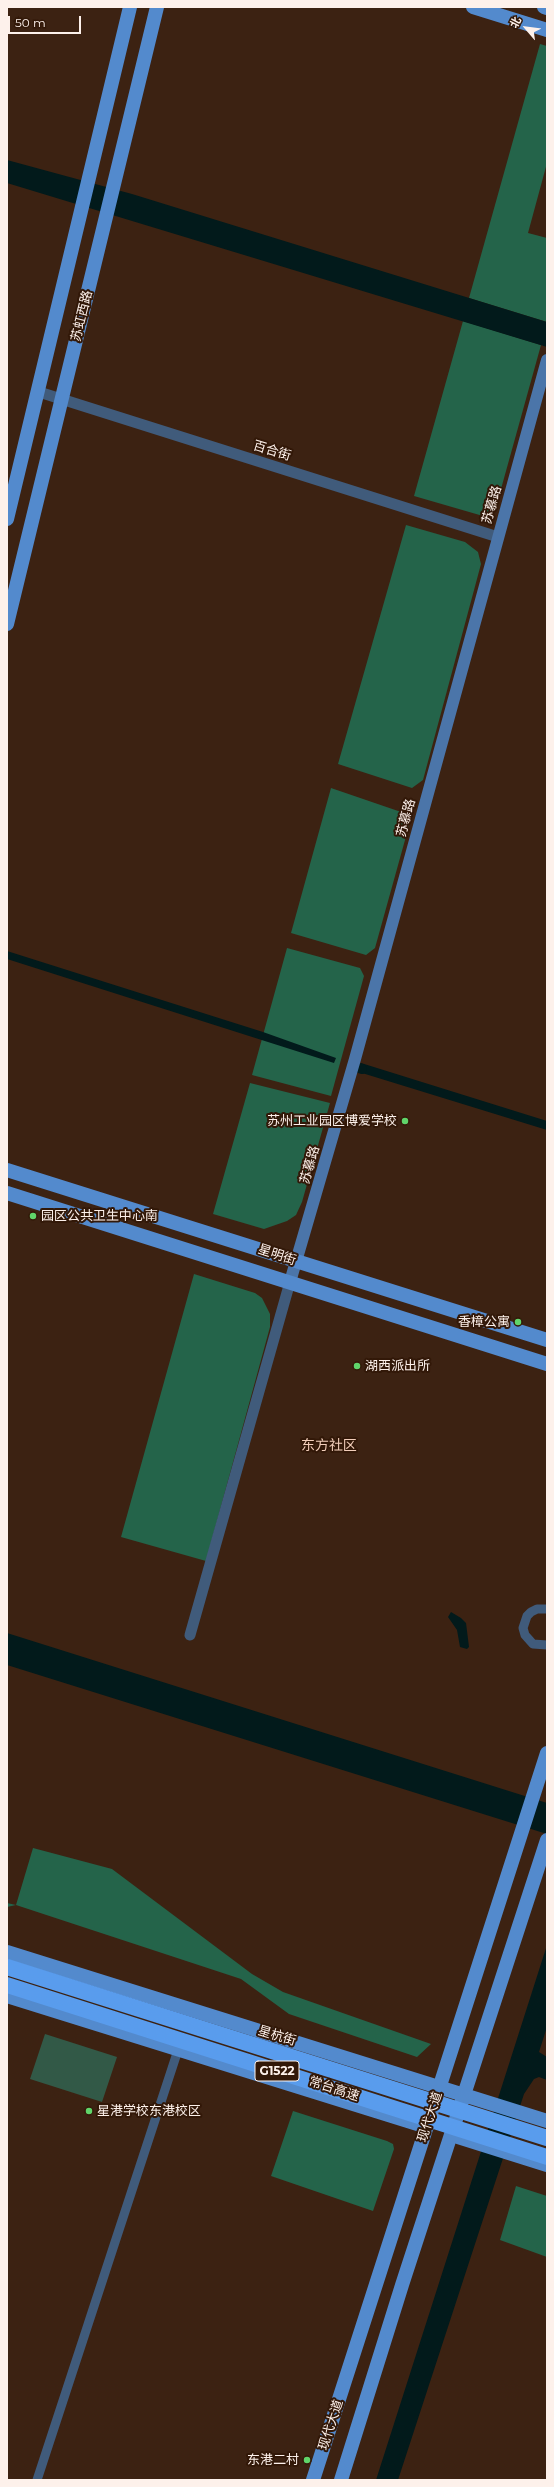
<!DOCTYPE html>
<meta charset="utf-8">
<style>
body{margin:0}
#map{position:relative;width:554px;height:2487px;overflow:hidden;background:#3c2212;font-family:Montserrat,"Noto Sans SC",sans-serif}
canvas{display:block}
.frame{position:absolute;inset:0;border:8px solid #fdf1eb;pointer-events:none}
.north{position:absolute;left:506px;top:8px;width:40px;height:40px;-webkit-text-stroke:3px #321808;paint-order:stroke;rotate:298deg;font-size:11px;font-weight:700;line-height:16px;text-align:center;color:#fdf1eb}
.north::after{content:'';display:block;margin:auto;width:14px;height:18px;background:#fdf1eb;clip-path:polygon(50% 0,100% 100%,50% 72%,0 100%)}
.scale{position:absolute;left:8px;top:16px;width:73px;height:18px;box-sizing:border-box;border:2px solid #fdf1eb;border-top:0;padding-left:5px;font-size:12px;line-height:14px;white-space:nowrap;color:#fdf1eb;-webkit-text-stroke:3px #321808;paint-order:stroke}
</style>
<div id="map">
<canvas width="554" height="2487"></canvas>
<div class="frame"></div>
<div class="north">北</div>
<div class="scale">50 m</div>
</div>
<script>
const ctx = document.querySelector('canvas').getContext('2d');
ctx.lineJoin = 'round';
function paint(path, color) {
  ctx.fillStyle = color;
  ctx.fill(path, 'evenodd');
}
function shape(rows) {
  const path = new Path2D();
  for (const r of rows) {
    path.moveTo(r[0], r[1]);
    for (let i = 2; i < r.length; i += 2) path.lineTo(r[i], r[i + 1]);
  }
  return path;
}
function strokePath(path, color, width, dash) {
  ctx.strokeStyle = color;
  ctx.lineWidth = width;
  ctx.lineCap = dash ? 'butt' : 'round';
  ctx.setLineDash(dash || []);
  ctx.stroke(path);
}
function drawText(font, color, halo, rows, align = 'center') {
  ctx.font = font + ' Montserrat,"Noto Sans SC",sans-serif';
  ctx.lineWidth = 4;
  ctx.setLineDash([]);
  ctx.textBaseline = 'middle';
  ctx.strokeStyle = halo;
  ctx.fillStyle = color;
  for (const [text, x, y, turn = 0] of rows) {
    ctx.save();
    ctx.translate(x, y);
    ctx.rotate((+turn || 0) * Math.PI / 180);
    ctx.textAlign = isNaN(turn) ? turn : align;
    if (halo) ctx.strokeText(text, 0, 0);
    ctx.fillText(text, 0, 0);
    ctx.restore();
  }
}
paint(shape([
 [45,2034,117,2057,102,2102,30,2079]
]), '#325947');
paint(shape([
 [540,44,547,46,547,163,528,233,547,238,547,322,469,298],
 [463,321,541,345,496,507,489,515,483,516,414,496],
 [406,525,465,542,478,552,481,564,423,780,412,788,338,764],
 [331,788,404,813,410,822,375,948,366,955,291,933],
 [287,948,360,968,364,976,331,1096,252,1075],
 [250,1083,330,1103,302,1202,296,1215,287,1221,264,1229,213,1214],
 [194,1274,255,1293,262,1298,270,1314,270,1327,206,1561,121,1537],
 [33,1848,112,1869,252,1974,283,1992,431,2044,417,2057,289,2014,241,1979,16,1905,7,1907,7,1903,16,1905],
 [293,2111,387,2141,393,2144,394,2149,373,2211,271,2176],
 [516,2186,547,2196,547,2257,500,2240]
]), '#24644a');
paint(shape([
 [7,160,132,194,547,322,547,347,7,183],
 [7,951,263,1032,336,1058,334,1063,7,959],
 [361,1063,547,1121,547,1130,362,1073],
 [451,1612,461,1618,466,1623,469,1647,467,1649,460,1647,457,1630,448,1617],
 [7,1633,547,1803,547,1834,7,1665],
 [547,1945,547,2027,539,2052,547,2057,547,2080,539,2077,534,2079,524,2094,398,2480,376,2480]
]), '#021a1b');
strokePath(shape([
 [359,1068,362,1069]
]), '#021a1b', 10);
strokePath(shape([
 [547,1609,537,1609,531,1612,527,1616,523,1628,525,1635,533,1644,547,1645],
 [37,2480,178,2050]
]), '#405b7b', 9);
strokePath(shape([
 [39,392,498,537],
 [190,1635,290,1282]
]), '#405b7b', 11);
strokePath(shape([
 [290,1282,355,1059,547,360]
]), '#4b75a9', 12);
strokePath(shape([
 [473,7,547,30],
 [544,7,547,8],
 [7,519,130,7],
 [7,624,157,7],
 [7,1170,547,1340],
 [7,1193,547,1364],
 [7,1952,547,2121],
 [7,1996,427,2127],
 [458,2137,547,2165],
 [313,2480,547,1753],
 [341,2480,402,2285,547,1840]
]), '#538acd', 14);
strokePath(shape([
 [7,1967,547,2138],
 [7,1985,547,2157]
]), '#599ced', 16);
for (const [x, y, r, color] of [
 [405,1121,4,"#60d56a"],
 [33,1216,4,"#60d56a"],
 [518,1322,4,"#60d56a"],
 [357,1366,4,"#60d56a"],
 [89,2111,4,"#60d56a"],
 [307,2460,4,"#60d56a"]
]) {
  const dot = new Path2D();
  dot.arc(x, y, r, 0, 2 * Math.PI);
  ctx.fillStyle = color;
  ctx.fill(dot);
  strokePath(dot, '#321808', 1.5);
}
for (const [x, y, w] of [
 [277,2071,44]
]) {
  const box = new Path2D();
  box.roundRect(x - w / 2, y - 10, w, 20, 3);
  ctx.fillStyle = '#321808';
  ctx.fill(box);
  strokePath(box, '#fdf1eb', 1);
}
drawText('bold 12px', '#fdf1eb', null, [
 ["G1522",277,2071]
]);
drawText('13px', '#fdf1eb', '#321808', [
 ["苏虹西路",82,316,-76],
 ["百合街",272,451,17],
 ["苏慕路",492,505,-74],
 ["苏慕路",406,818,-75],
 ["苏慕路",310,1165,-74],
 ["星明街",277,1255,18],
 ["星杭街",277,2036,17],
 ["常台高速",334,2089,18],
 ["现代大道",430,2117,-72],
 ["现代大道",331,2425,-72]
]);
drawText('13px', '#fdf1eb', '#321808', [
 ["苏州工业园区博爱学校",397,1121],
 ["园区公共卫生中心南",41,1216,"left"],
 ["香樟公寓",510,1322],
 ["湖西派出所",365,1366,"left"],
 ["星港学校东港校区",97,2111,"left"],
 ["东港二村",299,2460]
], 'right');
drawText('14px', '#f3cfbb', '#321808', [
 ["东方社区",329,1446]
]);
</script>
